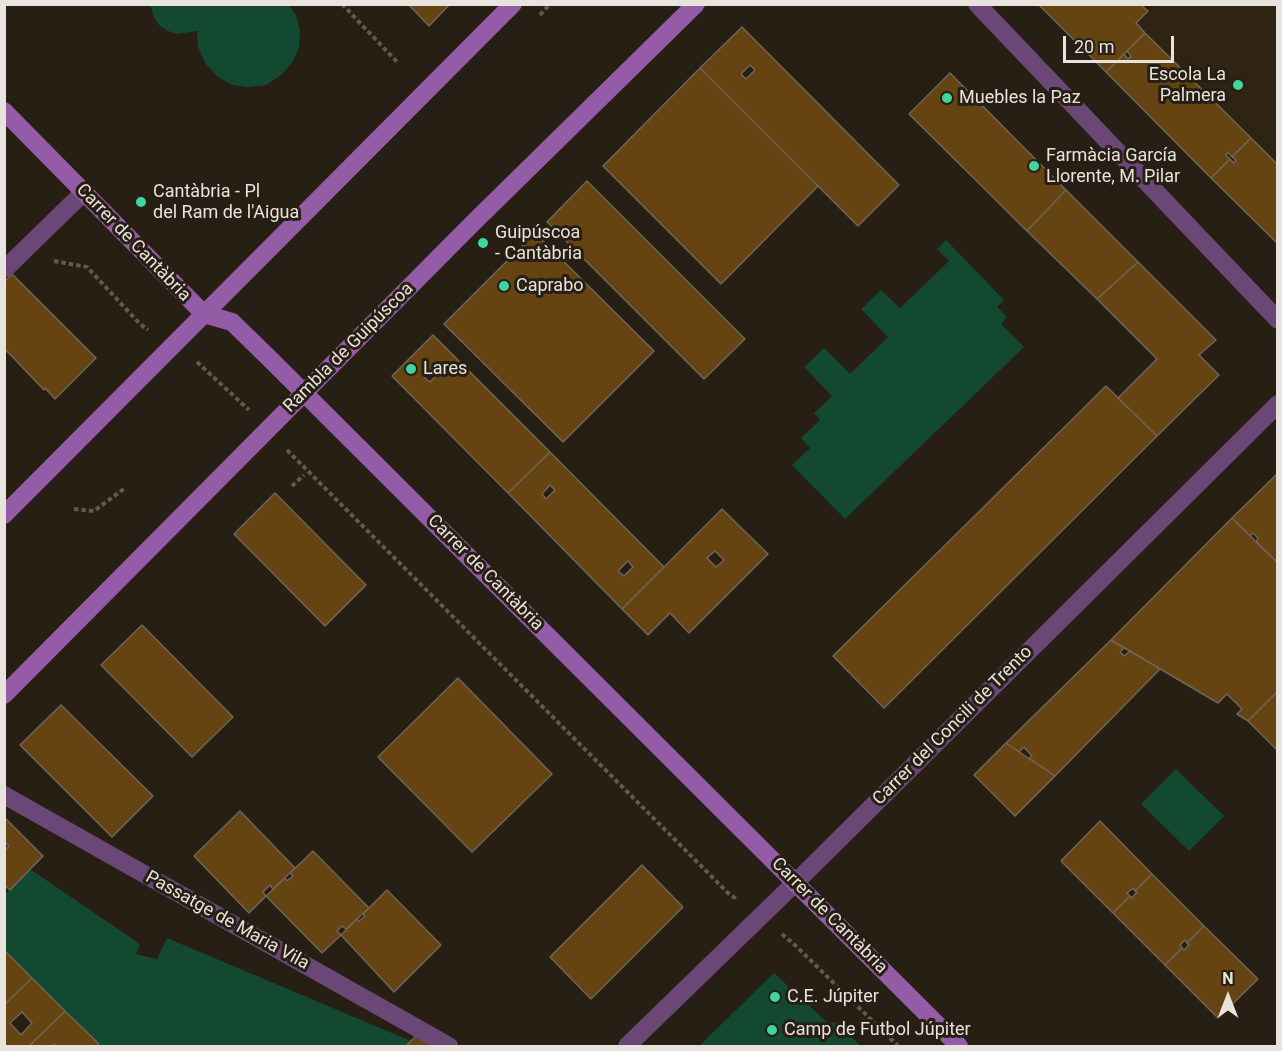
<!DOCTYPE html>
<meta charset="utf-8">
<style>
body{margin:0}
#map{position:relative;width:1282px;height:1051px;overflow:hidden;background:#271e14;font-family:Roboto,sans-serif}
canvas{display:block}
.frame{position:absolute;inset:0;border:6px solid #e8e3dc;pointer-events:none}
.north{position:absolute;left:1198px;top:967px;width:60px;height:60px;-webkit-text-stroke:4px #271e14;paint-order:stroke;rotate:0deg;font-size:16px;font-weight:700;line-height:24px;text-align:center;color:#e8e3dc}
.north::after{content:'';display:block;margin:auto;width:21px;height:27px;background:#e8e3dc;clip-path:polygon(50% 0,100% 100%,50% 72%,0 100%)}
.scale{position:absolute;left:1063px;top:36px;width:111px;height:27px;box-sizing:border-box;border:3px solid #e8e3dc;border-top:0;padding-left:8px;font-size:18px;line-height:21px;white-space:nowrap;color:#e8e3dc;-webkit-text-stroke:4px #271e14;paint-order:stroke}
</style>
<div id="map">
<canvas width="1282" height="1051"></canvas>
<div class="frame"></div>
<div class="north">N</div>
<div class="scale">20 m</div>
</div>
<script>
const ctx = document.querySelector('canvas').getContext('2d');
ctx.lineJoin = 'round';
function paint(path, color) {
  ctx.fillStyle = color;
  ctx.fill(path, 'evenodd');
}
function shape(rows) {
  const path = new Path2D();
  for (const r of rows) {
    path.moveTo(r[0], r[1]);
    for (let i = 2; i < r.length; i += 2) path.lineTo(r[i], r[i + 1]);
  }
  return path;
}
function strokePath(path, color, width, dash) {
  ctx.strokeStyle = color;
  ctx.lineWidth = width;
  ctx.lineCap = dash ? 'butt' : 'round';
  ctx.setLineDash(dash || []);
  ctx.stroke(path);
}
function drawText(font, color, halo, rows, align = 'center') {
  ctx.font = font + ' Roboto,sans-serif';
  ctx.lineWidth = 6;
  ctx.setLineDash([]);
  ctx.textBaseline = 'middle';
  ctx.strokeStyle = halo;
  ctx.fillStyle = color;
  for (const [text, x, y, turn = 0] of rows) {
    ctx.save();
    ctx.translate(x, y);
    ctx.rotate((+turn || 0) * Math.PI / 180);
    ctx.textAlign = isNaN(turn) ? turn : align;
    if (halo) ctx.strokeText(text, 0, 0);
    ctx.fillText(text, 0, 0);
    ctx.restore();
  }
}
paint(shape([
 [1154,5,1277,5,1277,165,1136,23]
]), '#2f2313');
paint(shape([
 [150,4,289,5,296,15,300,31,299,48,292,63,280,76,266,85,248,87,232,85,217,76,205,63,198,47,197,31,177,34,168,31,160,26,154,18],
 [946,240,1004,300,997,307,1007,317,1001,324,1024,347,845,519,792,465,810,448,801,438,820,420,814,413,832,396,804,367,824,348,850,374,888,337,861,309,881,290,900,308,949,261,937,249],
 [1176,769,1224,816,1189,851,1141,804],
 [30,869,140,944,136,954,157,959,167,938,411,1041,406,1046,101,1046,5,950,4,895],
 [774,973,828,1023,836,1022,861,1046,699,1046]
]), '#134930');
const building = shape([
 [408,4,450,4,429,26,408,4],
 [1038,4,1140,4,1148,11,1136,23,1145,33,1106,72,1038,4],
 [742,27,899,185,858,226,700,68,742,27],
 [750,65,755,70,746,79,741,74,750,65],
 [1145,33,1251,138,1232,157,1228,152,1226,155,1230,159,1211,178,1106,72,1124,54,1128,59,1131,56,1127,51,1145,33],
 [700,68,818,186,721,284,603,166,700,68],
 [950,73,1066,190,1027,231,909,114,950,73],
 [1251,138,1278,165,1278,244,1211,178,1230,159,1234,163,1236,160,1232,157,1251,138],
 [587,181,745,339,704,379,547,222,587,181],
 [1066,190,1138,262,1097,299,1027,231,1066,190],
 [535,233,654,351,563,442,444,324,535,233],
 [1138,262,1216,340,1199,355,1219,375,1157,436,1118,398,1157,359,1097,299,1138,262],
 [12,274,96,358,55,399,45,388,44,390,4,348,4,282,12,274],
 [433,335,550,452,508,493,392,376,433,335],
 [433,368,439,373,430,382,424,377,433,368],
 [1106,386,1157,436,884,708,833,656,1106,386],
 [550,452,664,567,622,609,508,493,550,452],
 [550,485,555,490,546,499,542,494,550,485],
 [628,561,633,567,624,576,618,571,628,561],
 [1278,473,1278,563,1256,542,1258,538,1253,533,1250,536,1232,518,1278,473],
 [275,493,366,585,325,626,234,534,275,493],
 [722,509,768,554,689,633,670,613,648,635,622,609,722,509],
 [715,551,724,560,716,567,707,558,715,551],
 [1232,518,1278,563,1278,691,1248,721,1237,714,1242,709,1227,694,1218,703,1111,640,1232,518],
 [142,625,233,717,192,757,101,665,142,625],
 [1111,640,1124,648,1120,652,1124,656,1130,651,1160,669,1055,776,1029,758,1032,756,1024,747,1019,752,1006,743,1111,640],
 [458,678,552,774,472,852,378,757,458,678],
 [1278,691,1278,751,1248,721,1278,691],
 [61,705,153,796,112,837,20,745,61,705],
 [1006,743,1055,776,1015,816,974,775,1006,743],
 [240,811,295,868,273,889,270,885,263,892,266,896,249,913,194,856,240,811],
 [4,817,43,856,10,890,4,885,4,851,9,846,4,842,4,817],
 [1100,821,1152,874,1135,891,1133,888,1127,893,1130,896,1113,913,1061,861,1100,821],
 [313,851,369,908,346,929,342,926,337,931,341,935,322,953,266,896,285,878,287,881,293,876,290,873,313,851],
 [642,865,683,907,591,999,550,957,642,865],
 [1152,874,1204,926,1187,943,1185,940,1180,945,1182,948,1165,965,1113,913,1130,896,1132,898,1137,892,1135,891,1152,874],
 [387,890,441,945,394,992,341,935,357,919,359,921,365,916,363,914,387,890],
 [1204,926,1258,979,1218,1018,1165,965,1182,948,1184,950,1189,945,1187,943,1204,926],
 [4,950,32,978,4,1005,4,950],
 [32,978,65,1011,29,1046,4,1046,4,1005,32,978],
 [22,1012,32,1023,21,1035,10,1023,22,1012],
 [65,1011,99,1044,97,1046,56,1046,54,1044,52,1046,29,1046,65,1011],
 [419,1033,433,1046,406,1046,419,1033]
]);
paint(building, '#654412');
strokePath(building, '#6f6559', 1.5);
strokePath(shape([
 [342,4,398,63],
 [540,15,550,4],
 [54,261,87,267,139,323,148,330],
 [197,362,249,410],
 [287,450,728,893,738,900],
 [292,486,304,475],
 [74,509,94,511,125,488],
 [782,934,797,947,898,1046]
]), '#625a51', 4, [4.5, 3]);
strokePath(shape([
 [6,268,84,192]
]), '#6a4776', 18);
strokePath(shape([
 [977,4,1278,320],
 [4,795,449,1046],
 [627,1046,795,883,1278,404]
]), '#6a4776', 18);
strokePath(shape([
 [4,111,204,314,232,322,268,357,959,1046],
 [4,515,513,4],
 [4,695,474,222,696,4]
]), '#945ba7', 18);
for (const [x, y, r, color] of [
 [1238,85,6,"#42d4a0"],
 [947,98,6,"#42d4a0"],
 [1034,166,6,"#42d4a0"],
 [141,202,6,"#42d4a0"],
 [483,243,6,"#42d4a0"],
 [504,286,6,"#42d4a0"],
 [411,369,6,"#42d4a0"],
 [775,997,6,"#42d4a0"],
 [772,1030,6,"#42d4a0"]
]) {
  const dot = new Path2D();
  dot.arc(x, y, r, 0, 2 * Math.PI);
  ctx.fillStyle = color;
  ctx.fill(dot);
  strokePath(dot, '#271e14', 2);
}
drawText('18px', '#e8e3dc', '#271e14', [
 ["Escola La",1226,75,"right"],
 ["Palmera",1226,96,"right"],
 ["Muebles la Paz",959,98],
 ["Farmàcia García",1046,156],
 ["Llorente, M. Pilar",1046,177],
 ["Cantàbria - Pl",153,192],
 ["del Ram de l'Aigua",153,213],
 ["Guipúscoa",495,233],
 ["- Cantàbria",495,254],
 ["Caprabo",516,286],
 ["Lares",423,369],
 ["C.E. Júpiter",787,997],
 ["Camp de Futbol Júpiter",784,1030]
], 'left');
drawText('18px', '#e8e3dc', '#271e14', [
 ["Carrer de Cantàbria",133,243,46],
 ["Rambla de Guipúscoa",349,348,-45],
 ["Carrer de Cantàbria",485,573,45],
 ["Carrer del Concili de Trento",953,726,-45],
 ["Carrer de Cantàbria",829,916,45],
 ["Passatge de Maria Vila",227,921,29]
]);
</script>
